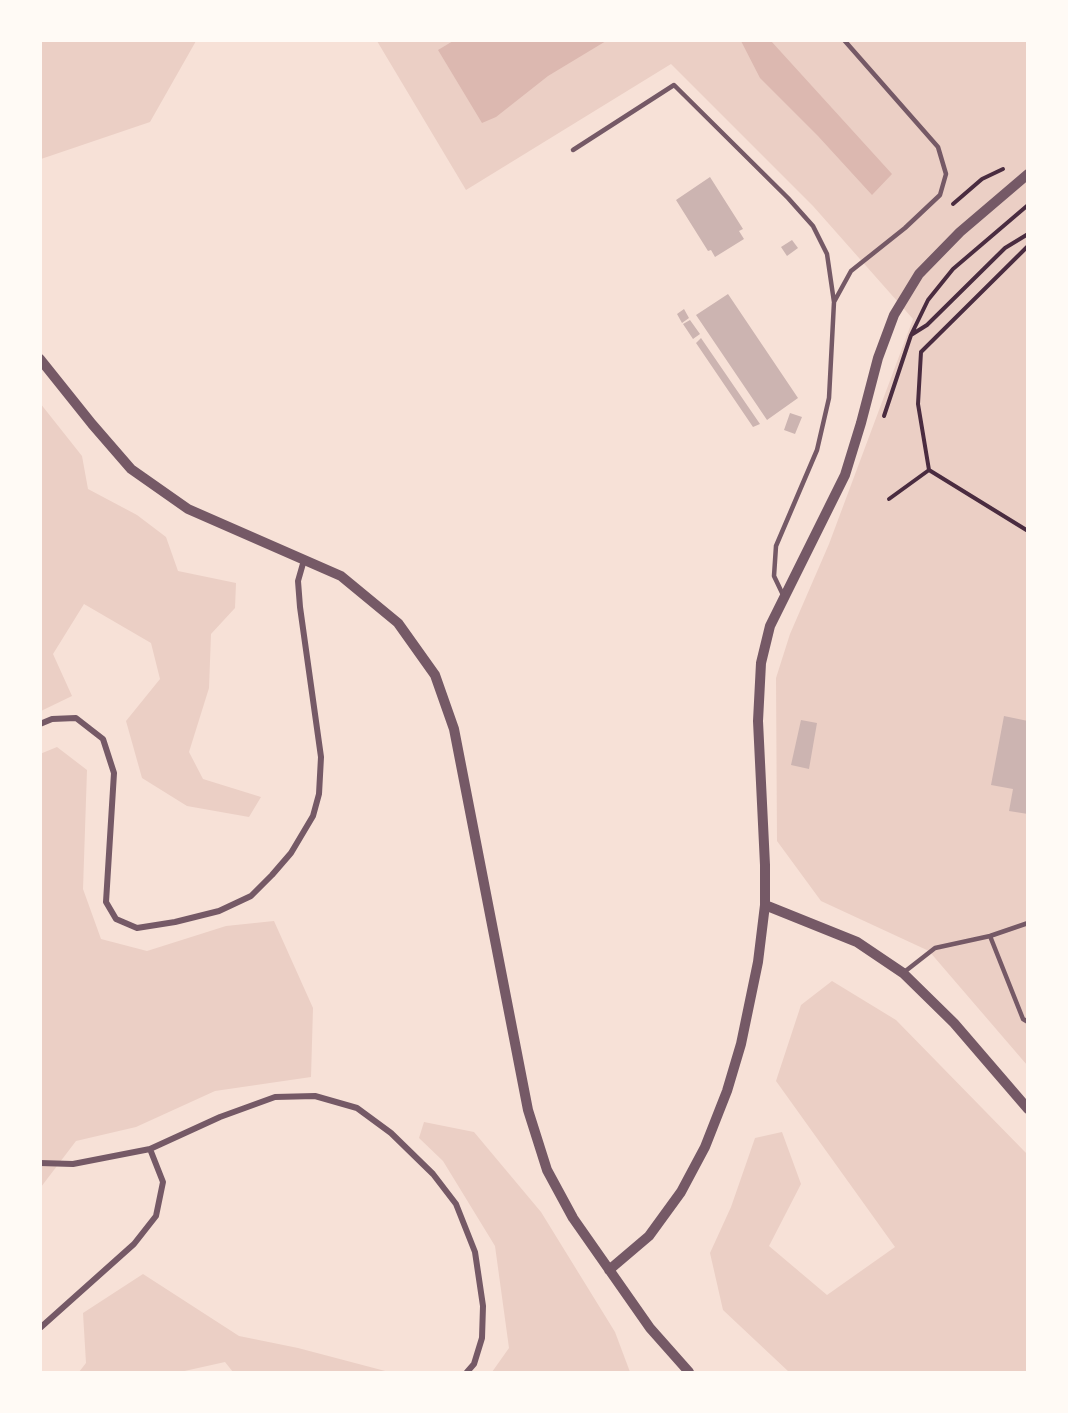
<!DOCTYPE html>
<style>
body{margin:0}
#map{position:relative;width:1068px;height:1413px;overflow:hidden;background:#f7e1d7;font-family:Overpass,sans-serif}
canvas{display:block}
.frame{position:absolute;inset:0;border:42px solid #fffaf5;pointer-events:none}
</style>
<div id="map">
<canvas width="1068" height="1413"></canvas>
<div class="frame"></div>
</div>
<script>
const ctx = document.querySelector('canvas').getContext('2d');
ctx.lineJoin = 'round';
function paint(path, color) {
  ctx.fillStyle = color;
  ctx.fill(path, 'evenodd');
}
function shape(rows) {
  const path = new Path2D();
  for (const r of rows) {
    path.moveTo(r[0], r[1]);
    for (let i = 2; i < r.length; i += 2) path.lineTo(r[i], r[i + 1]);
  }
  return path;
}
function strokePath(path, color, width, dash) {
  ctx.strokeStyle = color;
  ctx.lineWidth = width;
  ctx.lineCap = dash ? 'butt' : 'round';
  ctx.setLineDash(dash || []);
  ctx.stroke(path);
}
paint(shape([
 [40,41,41,40,196,41,150,122,41,159],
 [377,41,1027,41,1027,1065,929,951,821,901,777,841,776,678,790,634,829,544,913,319,813,206,671,64,466,190],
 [40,403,82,456,88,489,137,515,166,537,178,571,236,583,235,608,211,634,209,688,189,752,203,779,261,797,249,817,187,806,142,778,126,721,160,679,151,643,84,604,53,654,72,696,41,711],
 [57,747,87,770,83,889,101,939,147,951,226,926,274,921,313,1008,311,1077,215,1091,136,1127,76,1141,41,1187,40,754],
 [832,981,896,1020,1027,1154,1027,1372,789,1372,723,1310,710,1253,731,1207,755,1138,782,1132,801,1184,769,1246,827,1295,895,1247,776,1081,801,1005],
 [424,1122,474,1132,541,1212,615,1332,630,1372,492,1372,509,1348,495,1246,443,1161,419,1138],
 [143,1274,239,1336,298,1348,389,1372,233,1372,225,1362,180,1372,79,1372,86,1363,83,1313]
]), '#ebcfc5');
paint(shape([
 [453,41,453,40,606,41,548,76,496,117,482,123,438,50],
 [741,41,771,41,892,174,872,195,818,136,760,78]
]), '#dcb8b0');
paint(shape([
 [710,177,743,229,739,231,744,239,715,257,711,250,708,251,676,200],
 [792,240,798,248,787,256,781,247],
 [728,294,798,398,767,420,696,315],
 [684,309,689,318,682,323,677,314],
 [690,320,700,334,693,339,683,324],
 [701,338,760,424,753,427,696,343],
 [790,413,802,417,795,434,784,430],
 [1004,716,1028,721,1028,814,1009,811,1013,789,991,785],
 [801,720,817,723,809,769,791,765]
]), '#ccb4b1');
strokePath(shape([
 [953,204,982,179,1003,169],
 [1028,246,921,352,918,404,929,470,1028,531],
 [911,335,927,325,1005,248,1028,234],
 [884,416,911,335,928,300,953,269,1028,205],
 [889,499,929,470]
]), '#4a2c40', 4);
strokePath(shape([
 [573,150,674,85,788,198,813,226,827,254,834,302,829,398,817,450,776,546,774,576,784,597],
 [834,302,851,271,905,228,940,195,946,174,938,147,844,40],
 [990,936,1023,1019,1028,1022],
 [903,973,935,948,990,936,1028,923]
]), '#755966', 4.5);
strokePath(shape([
 [40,724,52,719,76,718,103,739,114,773,106,902,116,919,137,928,175,922,219,911,251,896,272,875,291,853,313,816,319,794,321,757,300,607,298,581,304,560],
 [40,1163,73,1164,150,1149,220,1117,275,1097,315,1096,357,1108,391,1133,433,1174,456,1204,475,1252,483,1306,482,1338,474,1364,467,1372],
 [40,1328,134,1244,156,1216,163,1182,150,1149]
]), '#755966', 6);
strokePath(shape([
 [40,359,92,424,131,469,188,509,341,576,398,623,435,675,454,729,528,1110,547,1170,573,1218,650,1328,689,1372],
 [765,905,857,942,903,973,954,1023,1028,1109],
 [609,1270,649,1236,681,1192,705,1147,727,1091,741,1044,758,962,765,905,765,865,758,721,761,663,770,626,845,475,861,423,878,358,894,315,919,274,960,232,1028,174]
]), '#755966', 10);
</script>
